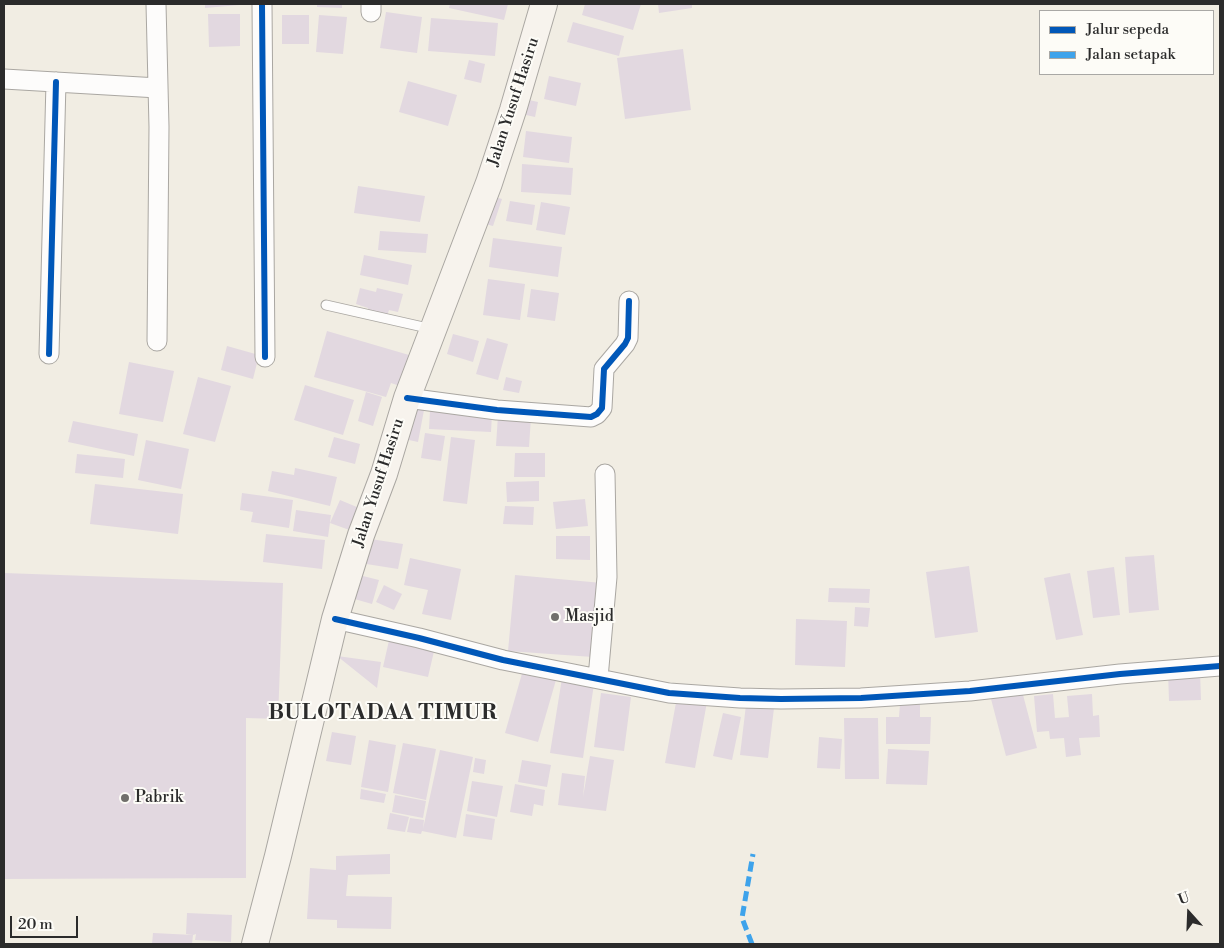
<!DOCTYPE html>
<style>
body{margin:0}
#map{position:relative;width:1224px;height:948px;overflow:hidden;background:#f1ede3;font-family:"Libre Bodoni",serif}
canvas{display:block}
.frame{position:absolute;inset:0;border:5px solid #2b2b2b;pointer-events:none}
.legend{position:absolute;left:1039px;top:10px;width:175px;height:65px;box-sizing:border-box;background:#fdfcf7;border:1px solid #a9a8a5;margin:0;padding:6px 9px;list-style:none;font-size:15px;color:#2b2b2b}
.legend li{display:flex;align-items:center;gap:10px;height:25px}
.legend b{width:25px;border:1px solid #a9a8a5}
.north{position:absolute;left:1164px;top:888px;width:50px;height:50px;-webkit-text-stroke:4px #fdfcf7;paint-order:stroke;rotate:340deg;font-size:14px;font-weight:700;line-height:20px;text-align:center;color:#2b2b2b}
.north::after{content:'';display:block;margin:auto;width:18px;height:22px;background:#2b2b2b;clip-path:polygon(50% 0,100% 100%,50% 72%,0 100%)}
.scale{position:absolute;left:10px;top:916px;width:68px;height:22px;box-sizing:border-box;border:2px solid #2b2b2b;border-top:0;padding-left:6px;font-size:15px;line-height:18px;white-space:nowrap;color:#2b2b2b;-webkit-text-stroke:4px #fdfcf7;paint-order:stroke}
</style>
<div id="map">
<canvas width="1224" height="948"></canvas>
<div class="frame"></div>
<ul class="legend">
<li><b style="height:6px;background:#0057b8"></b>Jalur sepeda</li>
<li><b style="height:6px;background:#3ea3eb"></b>Jalan setapak</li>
</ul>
<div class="north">U</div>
<div class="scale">20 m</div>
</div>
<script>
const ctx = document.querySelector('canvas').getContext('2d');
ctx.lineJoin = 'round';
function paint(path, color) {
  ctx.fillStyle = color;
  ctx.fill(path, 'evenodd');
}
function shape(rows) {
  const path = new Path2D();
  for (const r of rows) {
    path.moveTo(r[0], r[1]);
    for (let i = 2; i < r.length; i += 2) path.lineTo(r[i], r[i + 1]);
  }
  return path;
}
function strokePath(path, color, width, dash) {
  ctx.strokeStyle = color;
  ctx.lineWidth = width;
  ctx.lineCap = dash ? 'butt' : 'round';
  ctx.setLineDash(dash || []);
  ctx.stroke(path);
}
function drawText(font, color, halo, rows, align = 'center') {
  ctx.font = font + ' "Libre Bodoni",serif';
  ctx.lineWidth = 4;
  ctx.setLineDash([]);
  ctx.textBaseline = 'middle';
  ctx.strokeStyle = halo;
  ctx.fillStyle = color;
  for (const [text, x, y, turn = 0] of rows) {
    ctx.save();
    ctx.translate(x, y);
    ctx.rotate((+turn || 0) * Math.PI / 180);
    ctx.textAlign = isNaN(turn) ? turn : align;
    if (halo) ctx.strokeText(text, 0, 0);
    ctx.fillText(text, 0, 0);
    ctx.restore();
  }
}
paint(shape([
 [205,4,239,4,239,5,205,8],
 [317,4,342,4,342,8,317,7],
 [450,4,508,4,504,20,449,8],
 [585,4,641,4,633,30,582,15],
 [658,4,692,4,692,8,659,13],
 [386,12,422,17,417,53,380,48],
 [208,14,240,14,240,46,209,47],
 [282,15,309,15,309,44,282,44],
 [319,15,347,17,343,54,316,52],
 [431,18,498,23,495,56,428,51],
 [573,22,624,36,619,56,567,42],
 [683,49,691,110,625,119,617,58],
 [469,60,485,64,481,83,464,79],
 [549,76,581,83,576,106,544,99],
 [408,81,457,95,448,126,399,112],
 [520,98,538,102,535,117,517,113],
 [526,131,572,137,569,163,523,157],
 [522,164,573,168,571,195,521,192],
 [358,186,425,196,420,222,354,213],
 [487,195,502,199,493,226,478,222],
 [510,201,535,205,532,225,506,221],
 [541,202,570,207,565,235,536,230],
 [380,231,428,234,426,253,378,250],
 [493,238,562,247,558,277,489,267],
 [364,255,412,265,408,285,360,275],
 [488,279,525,284,520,320,483,315],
 [360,288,376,292,377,288,403,294,398,312,389,310,387,316,368,311,368,308,356,304],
 [531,289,559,293,555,321,527,317],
 [327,331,409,355,400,386,391,383,386,397,314,377],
 [453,334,479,341,473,362,447,354],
 [487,338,508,344,498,380,476,374],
 [227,346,259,355,253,379,221,370],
 [129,362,174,371,163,422,119,414],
 [198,377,231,386,215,442,183,434],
 [506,377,522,381,519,393,503,390],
 [305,385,354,400,343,435,294,420],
 [366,392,382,397,373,426,358,421],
 [406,406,424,410,418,442,400,438],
 [430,411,492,414,491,432,429,429],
 [498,415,531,417,529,447,496,446],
 [73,421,138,434,134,456,68,442],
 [425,433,445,436,441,461,421,458],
 [334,437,360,444,355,464,328,457],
 [451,437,475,440,467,504,443,501],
 [146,440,189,449,181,489,138,480],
 [515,453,545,453,545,477,514,477],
 [77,454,125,459,123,478,75,473],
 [295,468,337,477,330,506,268,491,272,471,294,475],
 [539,481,539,501,507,502,506,482],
 [95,484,183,494,178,534,90,524],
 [242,493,293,500,289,528,251,522,253,512,240,510],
 [585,499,588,526,556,529,553,502],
 [340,500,364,510,355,532,330,523],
 [505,506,534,507,533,525,503,524],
 [296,510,331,515,328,537,293,531],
 [266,534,325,540,322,569,263,562],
 [556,536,590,536,590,560,556,559],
 [364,538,403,544,398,569,360,563],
 [1154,555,1159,610,1129,613,1125,557],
 [410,558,461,569,451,620,422,614,428,590,404,585],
 [969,566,978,632,935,638,926,572],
 [1114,567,1120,615,1093,618,1087,571],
 [4,573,283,583,278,719,246,718,246,878,4,879],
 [351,573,379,580,372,604,344,596],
 [1070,573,1083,635,1056,640,1044,578],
 [515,575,602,583,593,657,508,651],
 [384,585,402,594,394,610,376,602],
 [829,588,870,589,869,603,828,602],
 [855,607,870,608,868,627,854,626],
 [796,619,847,621,845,667,795,665],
 [390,636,435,647,428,677,383,667],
 [337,656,381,662,377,688],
 [523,670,556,680,538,742,505,733],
 [1168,671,1200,671,1201,700,1169,701],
 [562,678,594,684,583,758,550,753],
 [1022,691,1037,748,1006,756,991,699],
 [601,693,631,697,624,751,594,747],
 [1053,694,1055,718,1069,717,1067,696,1092,694,1093,716,1099,715,1100,737,1079,738,1081,755,1066,757,1064,738,1050,739,1049,731,1037,732,1034,696],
 [677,697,707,702,695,768,665,763],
 [900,704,920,704,920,717,931,717,930,744,886,744,886,717,899,717],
 [746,705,774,708,768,758,740,755],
 [723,713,741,717,732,760,713,756],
 [844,718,878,718,879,779,845,779],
 [332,732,356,736,351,765,326,761],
 [819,737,842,739,840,769,817,768],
 [369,740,396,745,388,792,361,787],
 [403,743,436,749,426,800,393,793],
 [888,749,929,751,927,785,886,784],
 [440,750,473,757,456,838,422,831,421,834,407,832,410,818,424,820,423,829],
 [590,756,614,760,606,811,558,805,562,773,585,776,583,797],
 [475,758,486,760,484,774,473,772],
 [522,760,551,765,547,787,518,782],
 [472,781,503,786,497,817,467,811],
 [515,784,545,790,543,806,534,804,532,816,510,812],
 [361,789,386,794,384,803,360,799],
 [395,795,426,801,423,818,392,812],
 [390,813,409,817,405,832,387,829],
 [466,814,495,819,492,840,463,836],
 [390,854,390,874,348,875,346,896,392,897,391,929,337,928,337,920,307,919,310,868,336,870,336,856],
 [187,913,232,915,231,942,195,940,196,934,193,935,186,934],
 [153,933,193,935,192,944,152,944]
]), '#e2d8e0');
const lane = shape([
 [326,305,432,329]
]);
const street = shape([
 [156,4,159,127,157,341],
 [262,4,265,357],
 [371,12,371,4],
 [4,79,158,88],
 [49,354,56,82],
 [407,398,497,410,591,417,597,414,602,408,604,369,625,344,628,338,629,301],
 [335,619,419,638,503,660,669,693,740,698,781,699,861,698,970,691,1120,674,1220,666],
 [598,678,607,577,605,474]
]);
const secondary = shape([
 [255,944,278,856,335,619,361,535,384,474,407,398,489,183,513,110,544,4]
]);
strokePath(lane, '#aaa7a2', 11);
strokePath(street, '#aaa7a2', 21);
strokePath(secondary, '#aaa7a2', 28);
strokePath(lane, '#fdfcfb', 9);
strokePath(street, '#fdfcfb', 19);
strokePath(secondary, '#f7f3ed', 26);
strokePath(shape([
 [752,944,742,918,753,854]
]), '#3ea3eb', 5, [10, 5]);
strokePath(shape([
 [262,4,265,357],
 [49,354,56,82],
 [407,398,497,410,591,417,597,414,602,408,604,369,625,344,628,338,629,301],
 [335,619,419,638,503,660,669,693,740,698,781,699,861,698,970,691,1120,674,1220,666]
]), '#0057b8', 6);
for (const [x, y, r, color] of [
 [555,617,5,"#706f6b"],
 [125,798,5,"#706f6b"]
]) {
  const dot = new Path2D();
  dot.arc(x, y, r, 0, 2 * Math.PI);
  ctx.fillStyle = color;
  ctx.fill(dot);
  strokePath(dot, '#fdfcf7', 2);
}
drawText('16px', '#2b2b2b', '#fdfcf7', [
 ["Jalan Yusuf Hasiru",514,102,-72],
 ["Jalan Yusuf Hasiru",379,483,-72]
]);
drawText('16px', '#2b2b2b', '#fdfcf7', [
 ["Masjid",565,617],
 ["Pabrik",135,798]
], 'left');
ctx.letterSpacing = '1px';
drawText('bold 21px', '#2b2b2b', '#fdfcf7', [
 ["BULOTADAA TIMUR",383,714]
]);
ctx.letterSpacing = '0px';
</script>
